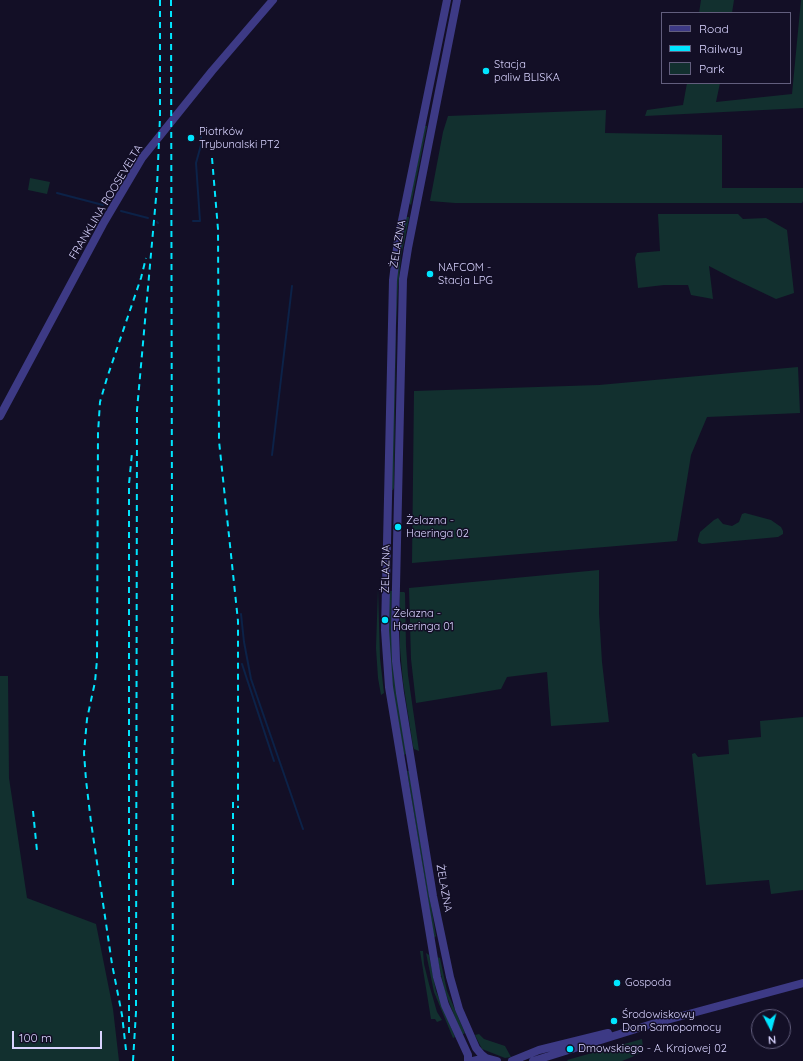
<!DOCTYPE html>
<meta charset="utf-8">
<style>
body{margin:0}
#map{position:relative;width:803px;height:1061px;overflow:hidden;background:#130f26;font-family:Quicksand,sans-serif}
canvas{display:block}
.legend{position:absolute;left:661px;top:12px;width:130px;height:72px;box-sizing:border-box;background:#130f26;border:1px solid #625e7d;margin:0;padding:5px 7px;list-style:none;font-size:12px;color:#d9d4ff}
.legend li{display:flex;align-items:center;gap:8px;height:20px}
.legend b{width:20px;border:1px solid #625e7d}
.north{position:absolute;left:751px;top:1009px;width:40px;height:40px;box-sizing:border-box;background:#130f26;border:1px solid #625e7d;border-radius:50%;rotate:174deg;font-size:11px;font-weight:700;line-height:16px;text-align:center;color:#d9d4ff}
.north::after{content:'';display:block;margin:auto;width:14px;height:18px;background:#00e5ff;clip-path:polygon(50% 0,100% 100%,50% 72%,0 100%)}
.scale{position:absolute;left:12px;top:1031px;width:90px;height:18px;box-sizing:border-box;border:2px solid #d9d4ff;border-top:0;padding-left:5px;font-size:12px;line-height:14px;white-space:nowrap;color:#d9d4ff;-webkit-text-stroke:3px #130f26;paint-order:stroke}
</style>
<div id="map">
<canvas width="803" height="1061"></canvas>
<ul class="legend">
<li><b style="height:5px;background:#3d3a85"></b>Road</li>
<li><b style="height:5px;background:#00e5ff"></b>Railway</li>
<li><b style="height:11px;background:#12302f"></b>Park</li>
</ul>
<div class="north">N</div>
<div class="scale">100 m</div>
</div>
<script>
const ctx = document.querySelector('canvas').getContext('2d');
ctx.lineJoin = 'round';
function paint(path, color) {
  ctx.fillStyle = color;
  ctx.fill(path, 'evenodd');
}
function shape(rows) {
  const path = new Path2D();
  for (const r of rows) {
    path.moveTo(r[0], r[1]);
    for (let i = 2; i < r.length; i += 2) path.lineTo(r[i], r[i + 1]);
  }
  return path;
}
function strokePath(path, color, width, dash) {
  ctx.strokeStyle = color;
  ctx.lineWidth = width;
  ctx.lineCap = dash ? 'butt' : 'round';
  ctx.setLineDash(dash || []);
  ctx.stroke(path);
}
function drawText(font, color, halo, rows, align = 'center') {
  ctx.font = font + ' Quicksand,sans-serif';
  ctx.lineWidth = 3;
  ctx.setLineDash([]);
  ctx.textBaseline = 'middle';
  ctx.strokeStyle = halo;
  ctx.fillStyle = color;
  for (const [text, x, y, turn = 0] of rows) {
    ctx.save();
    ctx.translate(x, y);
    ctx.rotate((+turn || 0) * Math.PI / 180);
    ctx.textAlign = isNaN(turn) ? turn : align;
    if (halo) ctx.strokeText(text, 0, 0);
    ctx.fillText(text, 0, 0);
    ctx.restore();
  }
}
paint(shape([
 [701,0,734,0,732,13,699,13],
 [801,0,803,0,803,108,645,116,647,110,683,105,687,83,720,83,716,102,792,94],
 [606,110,605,133,722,135,722,188,803,188,803,201,802,203,455,203,430,201,443,132,448,116],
 [425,126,427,126,411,205,409,203],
 [30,178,50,182,47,194,28,190],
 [658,214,738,214,743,219,766,218,787,230,794,293,776,299,732,278,709,266,713,299,691,295,688,285,664,285,638,288,635,258,637,253,660,251],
 [406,217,409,217,409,218,401,256,398,288,396,327,394,488,393,490,391,490,397,266],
 [798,367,800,413,707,417,691,455,677,541,412,563,414,391,599,385],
 [745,513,771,520,781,527,783,531,783,534,778,537,702,544,698,542,698,539,700,532,714,520,718,518,723,524,732,526,739,522,742,514],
 [599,570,599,613,602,662,609,722,551,726,547,672,507,677,501,689,416,703,411,659,409,588],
 [378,588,380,658,384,693,381,695,378,678,376,648],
 [389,591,392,591,391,617,406,754,404,755,393,691,389,644],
 [400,592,404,592,405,593,406,646,408,675,419,751,414,749,413,746,403,682,400,648],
 [0,676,8,676,9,778,27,898,96,924,113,1009,119,1061,0,1061],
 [803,717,803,890,771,894,769,880,706,885,692,754,695,753,698,757,729,754,728,740,761,737,760,721],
 [407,771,409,771,410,776,436,936,434,938],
 [420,951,423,951,424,964,429,984,437,1012,442,1020,437,1022,435,1019,431,1019],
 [426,953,429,955,436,991,455,1037,453,1038,434,992],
 [437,957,440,958,447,991,465,1033,462,1035,445,992],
 [479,1034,484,1039,505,1046,511,1057,505,1058,482,1049,475,1035],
 [642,1039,643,1048,641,1052,632,1057,622,1061,568,1061,567,1060]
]), '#12302f');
strokePath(shape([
 [57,193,103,205],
 [121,211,148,218],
 [193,221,200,221,196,163,201,145,201,137],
 [157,222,158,223],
 [272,455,292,286],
 [241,614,244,642,251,679,303,829],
 [242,664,274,761]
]), '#0c2248', 2);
strokePath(shape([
 [447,0,398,240,393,280,385,630,389,687,437,977,445,1005,468,1055,468,1061],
 [457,0,408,248,403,279,395,630,396,661,400,693,433,896,450,977,459,1009,476,1048,481,1054,486,1058],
 [0,416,103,224,142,158,212,71,273,0],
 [473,1061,486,1058,497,1061],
 [512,1061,539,1050,608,1033],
 [533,1061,652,1024,803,983]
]), '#3d3a85', 8);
strokePath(shape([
 [171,0,173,1061],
 [212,158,218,229,219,441,238,621,238,808],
 [33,811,37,851],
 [233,885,233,801],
 [129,1033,129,484,132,453],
 [126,1050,122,1015,112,964,91,822,86,780,84,753,87,719,95,682,97,660,98,433,100,402,107,378,141,278,146,258],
 [133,1061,136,1012,137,410,157,187,160,117,160,0]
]), '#00e5ff', 2, [6, 5]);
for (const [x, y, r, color] of [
 [486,71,4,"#00e5ff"],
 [191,138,4,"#00e5ff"],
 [430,274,4,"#00e5ff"],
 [398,527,4,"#00e5ff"],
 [385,620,4,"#00e5ff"],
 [617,983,4,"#00e5ff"],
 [614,1021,4,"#00e5ff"],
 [570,1049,4,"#00e5ff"]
]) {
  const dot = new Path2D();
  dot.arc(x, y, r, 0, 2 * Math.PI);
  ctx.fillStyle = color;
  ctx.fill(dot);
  strokePath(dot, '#130f26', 1.5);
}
drawText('11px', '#d9d4ff', '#130f26', [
 ["Stacja",494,65],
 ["paliw BLISKA",494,78],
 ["Piotrków",199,132],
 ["Trybunalski PT2",199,145],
 ["NAFCOM -",438,268],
 ["Stacja LPG",438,281],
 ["Żelazna -",406,521],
 ["Haeringa 02",406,534],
 ["Żelazna -",393,614],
 ["Haeringa 01",393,627],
 ["Gospoda",625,983],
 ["Środowiskowy",622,1015],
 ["Dom Samopomocy",622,1028],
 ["Dmowskiego - A. Krajowej 02",578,1049]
], 'left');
drawText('11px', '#d9d4ff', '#130f26', [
 ["FRANKLINA ROOSEVELTA",106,202,-59],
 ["ŻELAZNA",398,244,-80],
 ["ŻELAZNA",386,569,-89],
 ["ŻELAZNA",444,888,80]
]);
</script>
